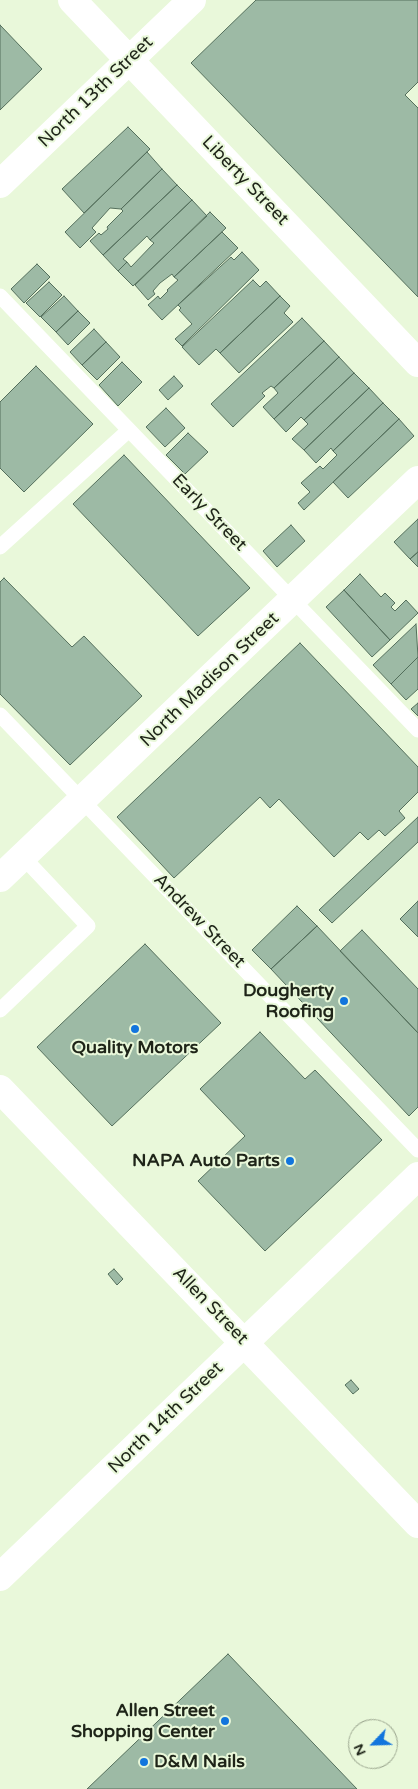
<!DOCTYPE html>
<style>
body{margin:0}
#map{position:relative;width:418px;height:1789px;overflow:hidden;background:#e9f8da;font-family:"Varela Round",sans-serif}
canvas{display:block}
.north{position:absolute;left:348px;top:1719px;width:50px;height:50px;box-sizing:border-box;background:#e9f8da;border:1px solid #98a38c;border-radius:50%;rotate:246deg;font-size:14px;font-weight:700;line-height:20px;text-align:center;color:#1e2418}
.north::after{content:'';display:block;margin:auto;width:18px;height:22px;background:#1275dd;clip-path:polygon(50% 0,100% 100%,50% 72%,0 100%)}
</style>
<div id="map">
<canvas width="418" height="1789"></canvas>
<div class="north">N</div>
</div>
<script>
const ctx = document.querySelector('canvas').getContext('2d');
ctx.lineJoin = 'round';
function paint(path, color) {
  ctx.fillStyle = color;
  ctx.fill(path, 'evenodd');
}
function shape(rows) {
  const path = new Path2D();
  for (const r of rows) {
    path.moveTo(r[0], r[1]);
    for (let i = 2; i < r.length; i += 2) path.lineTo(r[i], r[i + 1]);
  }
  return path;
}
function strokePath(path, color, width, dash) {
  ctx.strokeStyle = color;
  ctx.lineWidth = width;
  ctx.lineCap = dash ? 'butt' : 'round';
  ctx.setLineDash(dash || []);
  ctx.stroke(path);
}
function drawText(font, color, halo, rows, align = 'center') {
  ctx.font = font + ' "Varela Round",sans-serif';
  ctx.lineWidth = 4;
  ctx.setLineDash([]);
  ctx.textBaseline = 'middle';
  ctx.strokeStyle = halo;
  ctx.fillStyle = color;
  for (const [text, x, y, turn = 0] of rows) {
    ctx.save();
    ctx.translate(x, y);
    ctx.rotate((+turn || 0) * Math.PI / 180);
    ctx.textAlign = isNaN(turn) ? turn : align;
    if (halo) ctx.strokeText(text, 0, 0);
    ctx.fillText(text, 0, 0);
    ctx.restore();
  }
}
const building = shape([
 [256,0,418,0,418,82,405,95,418,108,418,297,191,63,256,0],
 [0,25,42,69,0,110,0,25],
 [128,127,150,149,84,213,62,189,128,127],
 [147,152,162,169,121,209,110,208,92,228,96,232,80,248,65,232,147,152],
 [162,169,177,185,103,255,90,241,99,233,101,235,108,229,107,227,123,211,121,209,162,169],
 [177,185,192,200,150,240,147,236,123,259,127,262,118,271,103,255,177,185],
 [192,200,207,216,133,286,118,271,127,262,131,267,154,243,150,240,192,200],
 [210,212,226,228,174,277,172,274,160,283,153,291,155,294,148,300,135,285,210,212],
 [222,232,238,248,162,320,148,305,158,296,160,299,168,291,167,290,178,280,174,277,222,232],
 [242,252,259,270,182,346,175,339,192,324,179,310,181,308,178,305,231,257,234,260,242,252],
 [37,264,50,277,24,303,11,289,37,264],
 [253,280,260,287,266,281,280,296,220,353,216,349,199,365,182,347,253,280],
 [49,282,62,295,40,317,26,303,49,282],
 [64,296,78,311,56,332,41,317,64,296],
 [280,296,290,306,284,313,293,322,239,373,220,353,280,296],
 [78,311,90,323,68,345,56,332,78,311],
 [302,318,324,341,274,388,271,386,262,393,265,396,233,427,211,404,302,318],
 [94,329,106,342,82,365,70,352,94,329],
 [324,341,339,357,274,419,263,407,278,393,274,388,324,341],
 [106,342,120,357,97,380,82,365,106,342],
 [339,357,354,373,304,420,301,417,286,432,274,419,339,357],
 [122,362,142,382,118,406,99,385,122,362],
 [36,366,93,424,24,492,0,468,0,402,36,366],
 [354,373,369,388,304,450,292,439,308,424,304,420,354,373],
 [174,376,183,386,168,400,159,390,174,376],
 [369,388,383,403,333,451,331,448,316,463,304,450,369,388],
 [383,403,399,419,304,510,298,503,310,492,301,483,320,466,323,469,337,455,333,451,383,403],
 [166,408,185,428,165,447,146,427,166,408],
 [399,419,414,436,348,498,333,482,399,419],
 [188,433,208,452,185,474,166,455,188,433],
 [124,455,250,588,198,636,73,504,124,455],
 [418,519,418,552,410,559,394,542,418,519],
 [291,525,305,541,277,567,263,551,291,525],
 [418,552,418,567,410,559,418,552],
 [360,574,381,597,385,593,395,603,391,607,395,611,406,600,418,613,390,640,344,590,360,574],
 [4,578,72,647,84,636,142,696,70,765,0,694,0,582,4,578],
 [344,590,390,640,372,657,326,607,344,590],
 [416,624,418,657,391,684,373,665,416,624],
 [300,643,418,767,418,792,399,811,405,818,385,836,379,830,368,840,360,832,334,857,279,799,270,808,260,797,174,878,117,817,300,643],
 [418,657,418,689,406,700,391,684,418,657],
 [418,703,418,716,411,709,418,703],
 [418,817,418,842,332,923,319,910,418,817],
 [418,901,418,937,400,919,418,901],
 [297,906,317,926,271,969,252,950,297,906],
 [317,926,418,1033,418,1107,409,1116,271,969,317,926],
 [362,930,418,989,418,1033,340,951,362,930],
 [145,944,221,1023,112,1126,37,1047,145,944],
 [260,1032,305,1079,315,1070,382,1140,265,1251,198,1181,245,1136,200,1089,260,1032],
 [114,1269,123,1279,117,1285,108,1274,114,1269],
 [351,1380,359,1389,353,1394,345,1385,351,1380],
 [228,1654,357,1789,87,1789,228,1654]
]);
paint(building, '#9dbaa5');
strokePath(building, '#546f5c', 1);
strokePath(shape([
 [0,296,418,730],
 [0,547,129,430],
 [0,715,418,1150],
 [0,1010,88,926,23,857]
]), '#fff', 15);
strokePath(shape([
 [72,0,418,363],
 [0,184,192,0],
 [0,878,418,480],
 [0,1577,418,1176]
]), '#fff', 28);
strokePath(shape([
 [0,1089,418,1524]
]), '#fff', 28);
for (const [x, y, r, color] of [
 [344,1001,5,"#1275dd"],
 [135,1029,5,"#1275dd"],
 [290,1161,5,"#1275dd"],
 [225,1721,5,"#1275dd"],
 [144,1762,5,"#1275dd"]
]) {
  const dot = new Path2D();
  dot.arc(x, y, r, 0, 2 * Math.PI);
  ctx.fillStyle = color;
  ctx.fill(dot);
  strokePath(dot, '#e9f8da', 2);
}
drawText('18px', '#1e2418', '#e9f8da', [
 ["North 13th Street",96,92,-44],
 ["Liberty Street",245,181,46],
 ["Early Street",209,513,46],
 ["North Madison Street",210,680,-44],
 ["Andrew Street",199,921,46],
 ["Allen Street",210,1306,46],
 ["North 14th Street",166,1418,-44]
]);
drawText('bold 18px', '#1e2418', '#e9f8da', [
 ["Dougherty",334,991],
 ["Roofing",334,1012],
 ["Quality Motors",135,1048,"center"],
 ["NAPA Auto Parts",280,1161],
 ["Allen Street",215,1711],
 ["Shopping Center",215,1732],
 ["D&M Nails",154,1762,"left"]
], 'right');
</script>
